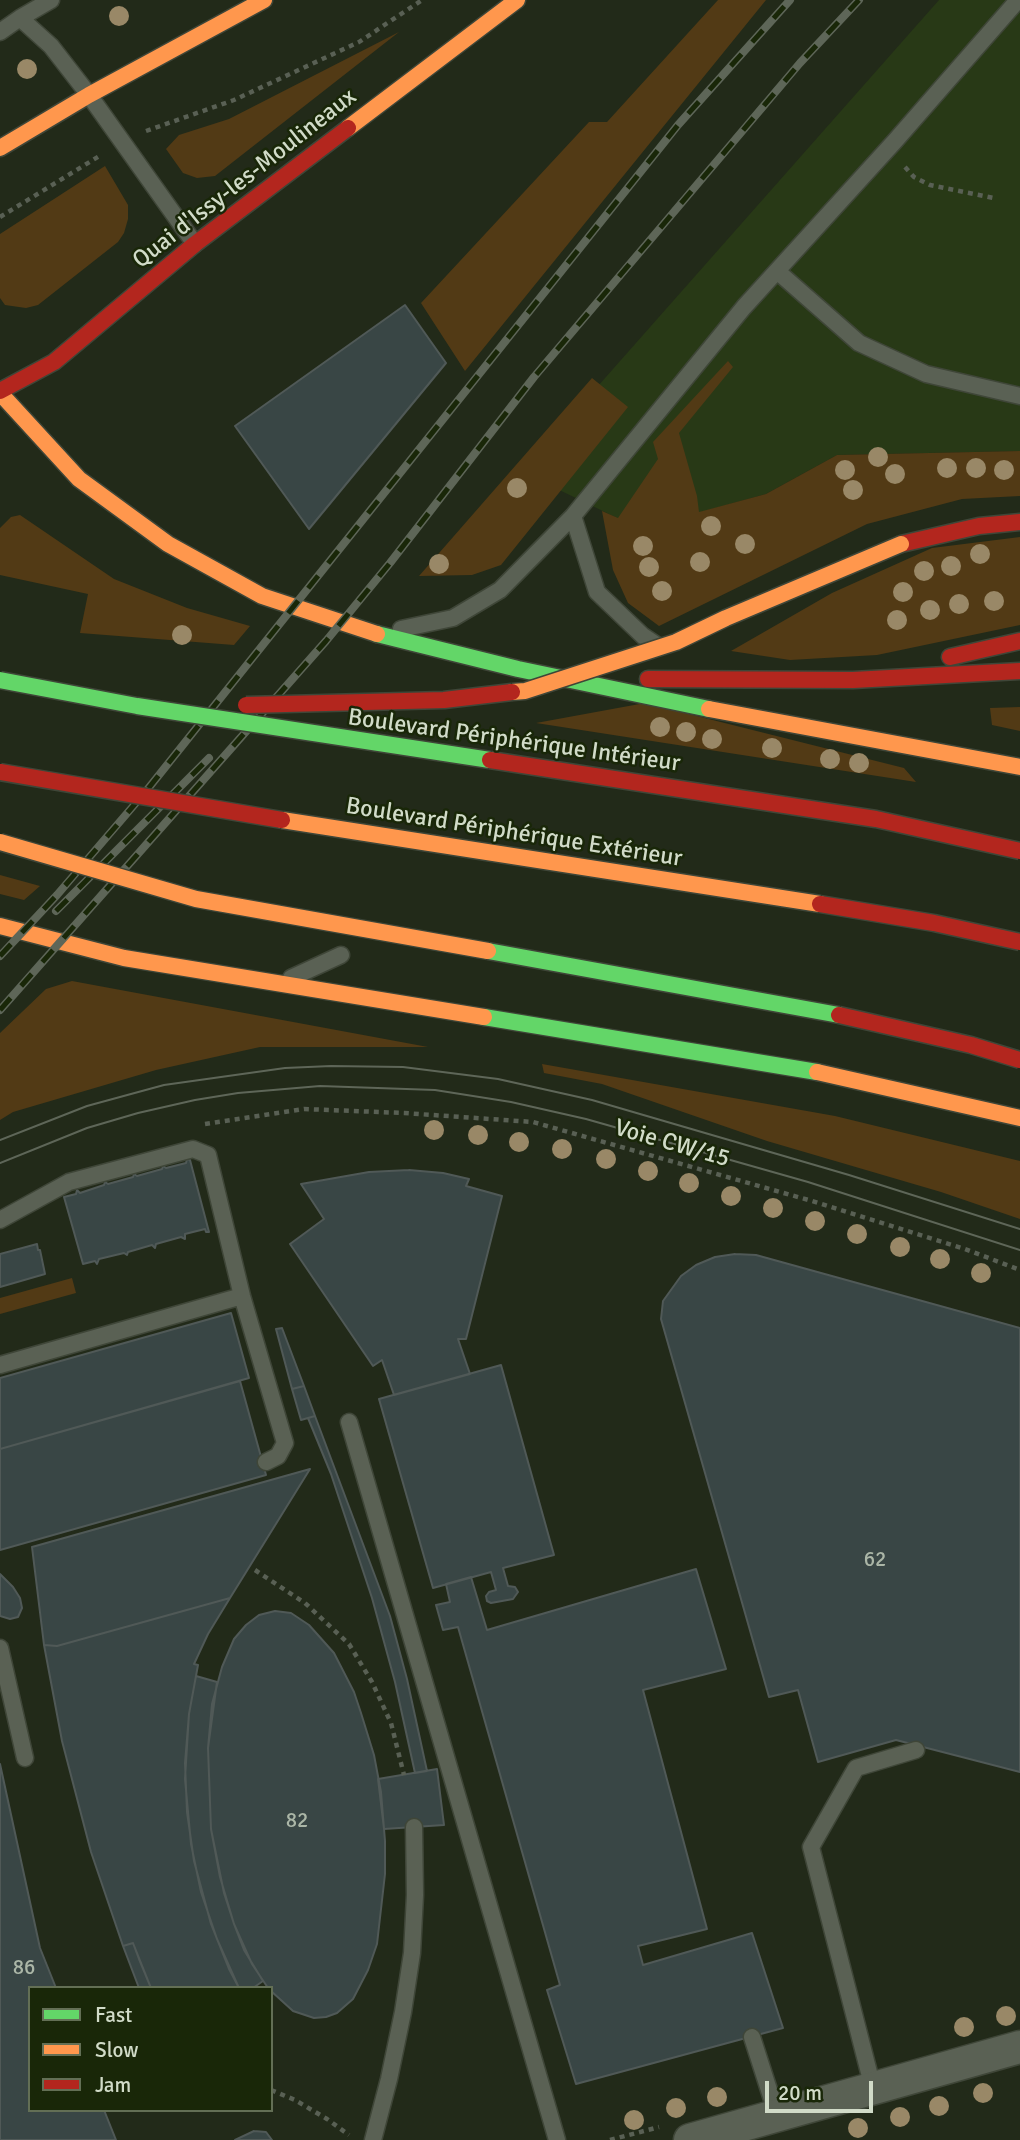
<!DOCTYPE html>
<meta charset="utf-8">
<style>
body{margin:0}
#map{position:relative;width:1020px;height:2140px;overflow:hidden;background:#222a19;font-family:Signika,sans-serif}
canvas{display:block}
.legend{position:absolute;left:28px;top:1986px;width:245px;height:126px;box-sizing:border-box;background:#192708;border:2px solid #636f55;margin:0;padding:9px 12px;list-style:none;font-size:21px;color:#d1dbc8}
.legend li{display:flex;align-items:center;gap:14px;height:35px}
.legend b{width:35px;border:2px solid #636f55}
.scale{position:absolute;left:765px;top:2081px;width:108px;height:32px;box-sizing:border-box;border:4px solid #d1dbc8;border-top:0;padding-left:9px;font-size:21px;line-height:24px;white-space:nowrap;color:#d1dbc8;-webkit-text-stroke:5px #192708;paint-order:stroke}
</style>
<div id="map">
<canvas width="1020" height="2140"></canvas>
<ul class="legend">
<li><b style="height:9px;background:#63d668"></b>Fast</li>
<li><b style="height:9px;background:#ff974d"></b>Slow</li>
<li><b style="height:9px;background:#b3261e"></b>Jam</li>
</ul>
<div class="scale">20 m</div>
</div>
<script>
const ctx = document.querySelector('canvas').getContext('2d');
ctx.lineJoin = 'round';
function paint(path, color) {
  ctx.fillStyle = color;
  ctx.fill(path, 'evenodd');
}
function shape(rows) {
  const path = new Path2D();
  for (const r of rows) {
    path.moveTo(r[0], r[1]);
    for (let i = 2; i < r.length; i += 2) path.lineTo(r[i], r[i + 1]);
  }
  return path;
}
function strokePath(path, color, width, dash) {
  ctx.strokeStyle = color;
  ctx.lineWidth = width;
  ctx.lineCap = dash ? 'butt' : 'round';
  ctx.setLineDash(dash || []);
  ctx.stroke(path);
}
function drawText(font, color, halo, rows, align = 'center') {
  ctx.font = font + ' Signika,sans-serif';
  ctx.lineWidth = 5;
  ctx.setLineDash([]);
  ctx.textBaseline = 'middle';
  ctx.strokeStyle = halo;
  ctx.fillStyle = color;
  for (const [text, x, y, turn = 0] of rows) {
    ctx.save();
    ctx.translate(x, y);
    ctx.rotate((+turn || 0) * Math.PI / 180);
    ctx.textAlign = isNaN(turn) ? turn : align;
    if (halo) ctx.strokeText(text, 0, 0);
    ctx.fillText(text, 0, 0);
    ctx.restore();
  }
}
paint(shape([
 [939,0,1020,0,1020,451,837,455,766,494,640,529,522,472]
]), '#283916');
paint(shape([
 [718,0,766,0,465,371,421,303,589,122,607,122],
 [399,32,215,176,197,178,183,173,166,149,179,135,229,119],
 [105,166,128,205,128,219,124,233,118,242,38,305,26,308,5,305,0,298,0,234],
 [728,361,733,367,679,433,697,496,699,512,766,494,837,455,1020,451,1020,496,962,499,867,524,659,626,628,603,613,570,602,511,618,518,658,459,653,442],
 [592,378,628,407,501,565,472,575,419,576],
 [20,515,114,579,187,608,250,626,234,645,80,633,88,594,0,575,0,528,11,517],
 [1020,537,1020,625,877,655,790,660,731,651,832,593,932,548],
 [645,703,904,768,916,782,536,723],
 [1020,707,1020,731,992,725,990,708],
 [0,875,40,886,24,900,0,894],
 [72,981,428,1047,260,1047,156,1070,13,1112,0,1120,0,1033,46,989],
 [542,1064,835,1116,1020,1161,1020,1219,941,1192,767,1141,602,1084,544,1073],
 [72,1278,76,1293,0,1314,0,1298]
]), '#523a15');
const building = shape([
 [405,305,446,363,309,529,235,426,405,305],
 [187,1159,190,1160,209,1232,206,1232,205,1229,185,1234,185,1239,181,1237,156,1244,155,1248,152,1245,128,1252,127,1255,124,1253,99,1259,97,1264,95,1261,83,1264,64,1197,76,1194,77,1190,80,1193,104,1185,105,1182,108,1184,133,1177,134,1174,137,1176,162,1169,163,1166,166,1168,186,1163,187,1159],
 [409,1170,443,1173,469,1179,466,1186,502,1196,466,1339,458,1339,470,1374,394,1395,382,1360,373,1366,290,1244,324,1219,301,1184,369,1172,409,1170],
 [37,1244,38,1250,40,1250,45,1274,0,1287,0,1254,37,1244],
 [735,1254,756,1255,1020,1328,1020,1772,896,1740,818,1762,798,1690,769,1697,661,1319,663,1301,681,1276,696,1265,715,1257,735,1254],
 [231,1313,249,1378,0,1449,0,1378,231,1313],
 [282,1328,304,1386,292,1389,276,1329,282,1328],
 [501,1365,554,1555,503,1568,508,1586,515,1587,518,1592,513,1599,491,1603,487,1601,486,1596,489,1592,496,1590,491,1572,433,1588,379,1399,501,1365],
 [240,1381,266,1475,0,1550,0,1449,240,1381],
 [304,1386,315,1416,301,1420,292,1389,304,1386],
 [315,1416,390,1616,407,1679,427,1771,415,1773,395,1682,372,1598,331,1474,308,1418,315,1416],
 [310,1469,230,1598,57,1646,44,1645,32,1547,310,1469],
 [696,1569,726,1669,643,1690,707,1929,638,1946,643,1965,752,1933,783,2028,576,2084,547,1990,560,1985,458,1627,443,1630,436,1605,450,1602,446,1584,471,1577,487,1630,696,1569],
 [0,1574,13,1587,20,1598,22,1608,18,1617,10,1619,0,1616,0,1574],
 [230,1598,208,1634,194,1664,198,1665,189,1714,185,1779,191,1844,201,1892,217,1939,239,1988,151,1988,133,1943,123,1946,91,1852,62,1741,44,1645,57,1646,230,1598],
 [275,1611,291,1613,309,1625,334,1653,354,1692,361,1713,374,1755,381,1792,385,1841,385,1874,377,1944,368,1970,353,1999,337,2013,326,2017,314,2018,293,2011,271,1991,271,1988,268,1988,252,1964,234,1924,224,1893,211,1829,208,1748,212,1704,222,1667,234,1639,246,1625,259,1615,275,1611],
 [196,1676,217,1682,208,1748,211,1829,220,1877,234,1924,244,1950,263,1981,253,1988,239,1988,229,1969,211,1924,194,1861,187,1812,185,1763,189,1714,196,1676],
 [0,1764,40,1948,56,1988,30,1988,30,2110,104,2110,116,2140,0,2140,0,1764],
 [437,1769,444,1825,384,1829,378,1779,437,1769],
 [133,1943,139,1959,151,1988,139,1988,123,1946,133,1943],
 [254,2131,266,2132,272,2140,235,2140,254,2131]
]);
paint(building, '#394645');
strokePath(building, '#505957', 2);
const lane = shape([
 [20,18,51,0],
 [0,32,20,18,51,46,89,95,195,244],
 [777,271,859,343,926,374,1020,396],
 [573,516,597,592,643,636,658,646],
 [401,629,453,618,500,590,573,516,744,307,895,141,1018,0],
 [291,978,341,955],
 [0,1220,69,1182,193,1149,208,1155,242,1296,285,1443,278,1456,266,1462],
 [0,1365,242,1296],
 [349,1422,557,2140],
 [0,1648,25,1758],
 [752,2037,777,2115],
 [873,2088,811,1847,856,1768,916,1750],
 [373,2140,389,2079,403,2012,412,1953,415,1895,414,1827]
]);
const street = shape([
 [690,2140,1020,2047]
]);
const fast = shape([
 [377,634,518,669,709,709],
 [484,1017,817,1072]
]);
const slow = shape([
 [348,128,517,0],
 [0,148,89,95,264,0],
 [0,393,79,479,168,544,262,596,377,634],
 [709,709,1020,767],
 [0,926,124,958,484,1017],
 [817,1072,1020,1118]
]);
const jam = shape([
 [0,391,54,362,195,244,348,128],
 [901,544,979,526,1020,522],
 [950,657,1020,641],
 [648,679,853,680,1020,671]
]);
strokePath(lane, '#3f4638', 19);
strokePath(street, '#3f4638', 35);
strokePath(fast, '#3f4638', 19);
strokePath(slow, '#3f4638', 19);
strokePath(jam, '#3f4638', 19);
strokePath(shape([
 [146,131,234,100,359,42,422,0],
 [905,167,914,177,930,185,994,198],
 [0,217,101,155],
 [205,1124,304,1109,404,1113,533,1122,812,1201,965,1249,1020,1270],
 [255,1570,305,1603,349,1644,372,1682,391,1723,404,1775],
 [271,2090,295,2100,327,2119,349,2135],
 [610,2140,659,2127]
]), '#596054', 4.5, [5, 5]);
strokePath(lane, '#5a6154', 16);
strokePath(street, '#5a6154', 32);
strokePath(fast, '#63d668', 16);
strokePath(slow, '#ff974d', 16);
strokePath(jam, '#b3261e', 16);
strokePath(shape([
 [0,1140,87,1106,164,1085,285,1068,331,1066,403,1067,498,1079,592,1100,849,1175,1020,1229],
 [0,1163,87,1128,138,1113,195,1100,238,1093,320,1086,435,1090,511,1102,586,1119,808,1182,1020,1250]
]), '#5e6658', 2);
const rail = shape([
 [56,911,209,758],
 [0,956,57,895,147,790,678,125,790,0],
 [0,1010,326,641,390,563,534,377,800,63,859,0]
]);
strokePath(rail, '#5e6658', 8);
strokePath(rail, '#192708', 5, [16]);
const fastBridge = shape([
 [0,680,137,706,490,760],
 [488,951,839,1015]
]);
const slowBridge = shape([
 [512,692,525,691,676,642,726,618,901,544],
 [282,820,820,904],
 [0,842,196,899,488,951]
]);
const jamBridge = shape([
 [246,705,444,700,512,692],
 [490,760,876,819,1020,851],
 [0,772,282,820],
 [820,904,934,923,1020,942],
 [839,1015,971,1045,1020,1060]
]);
strokePath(fastBridge, '#3f4638', 19, []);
strokePath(slowBridge, '#3f4638', 19, []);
strokePath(jamBridge, '#3f4638', 19, []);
strokePath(fastBridge, '#63d668', 16);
strokePath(slowBridge, '#ff974d', 16);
strokePath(jamBridge, '#b3261e', 16);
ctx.fillStyle = '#998867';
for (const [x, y] of [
 [119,16],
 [27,69],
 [878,457],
 [947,468],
 [976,468],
 [845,470],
 [1004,470],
 [895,474],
 [517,488],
 [853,490],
 [711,526],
 [745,544],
 [643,546],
 [980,554],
 [700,562],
 [439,564],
 [951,566],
 [649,567],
 [924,571],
 [662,591],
 [903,592],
 [994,601],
 [959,604],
 [930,610],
 [897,620],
 [182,635],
 [660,727],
 [686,732],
 [712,739],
 [772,748],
 [830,759],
 [859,763],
 [434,1130],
 [478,1135],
 [519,1142],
 [562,1149],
 [606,1159],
 [648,1171],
 [689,1183],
 [731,1196],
 [773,1208],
 [815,1221],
 [857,1234],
 [900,1247],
 [940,1259],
 [981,1273],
 [1006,2016],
 [964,2027],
 [983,2093],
 [717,2097],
 [939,2106],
 [676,2108],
 [900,2117],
 [634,2120],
 [858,2128]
]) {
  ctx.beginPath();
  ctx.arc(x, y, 10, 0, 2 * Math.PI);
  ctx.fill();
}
drawText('21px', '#abb6a7', null, [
 ["62",875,1560],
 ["82",297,1821],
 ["86",24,1968]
]);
drawText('24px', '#d1dbc8', '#192708', [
 ["Quai d'Issy-les-Moulineaux",245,179,-38],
 ["Boulevard Périphérique Intérieur",514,741,8],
 ["Boulevard Périphérique Extérieur",514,833,9],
 ["Voie CW/15",672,1144,16]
]);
</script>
